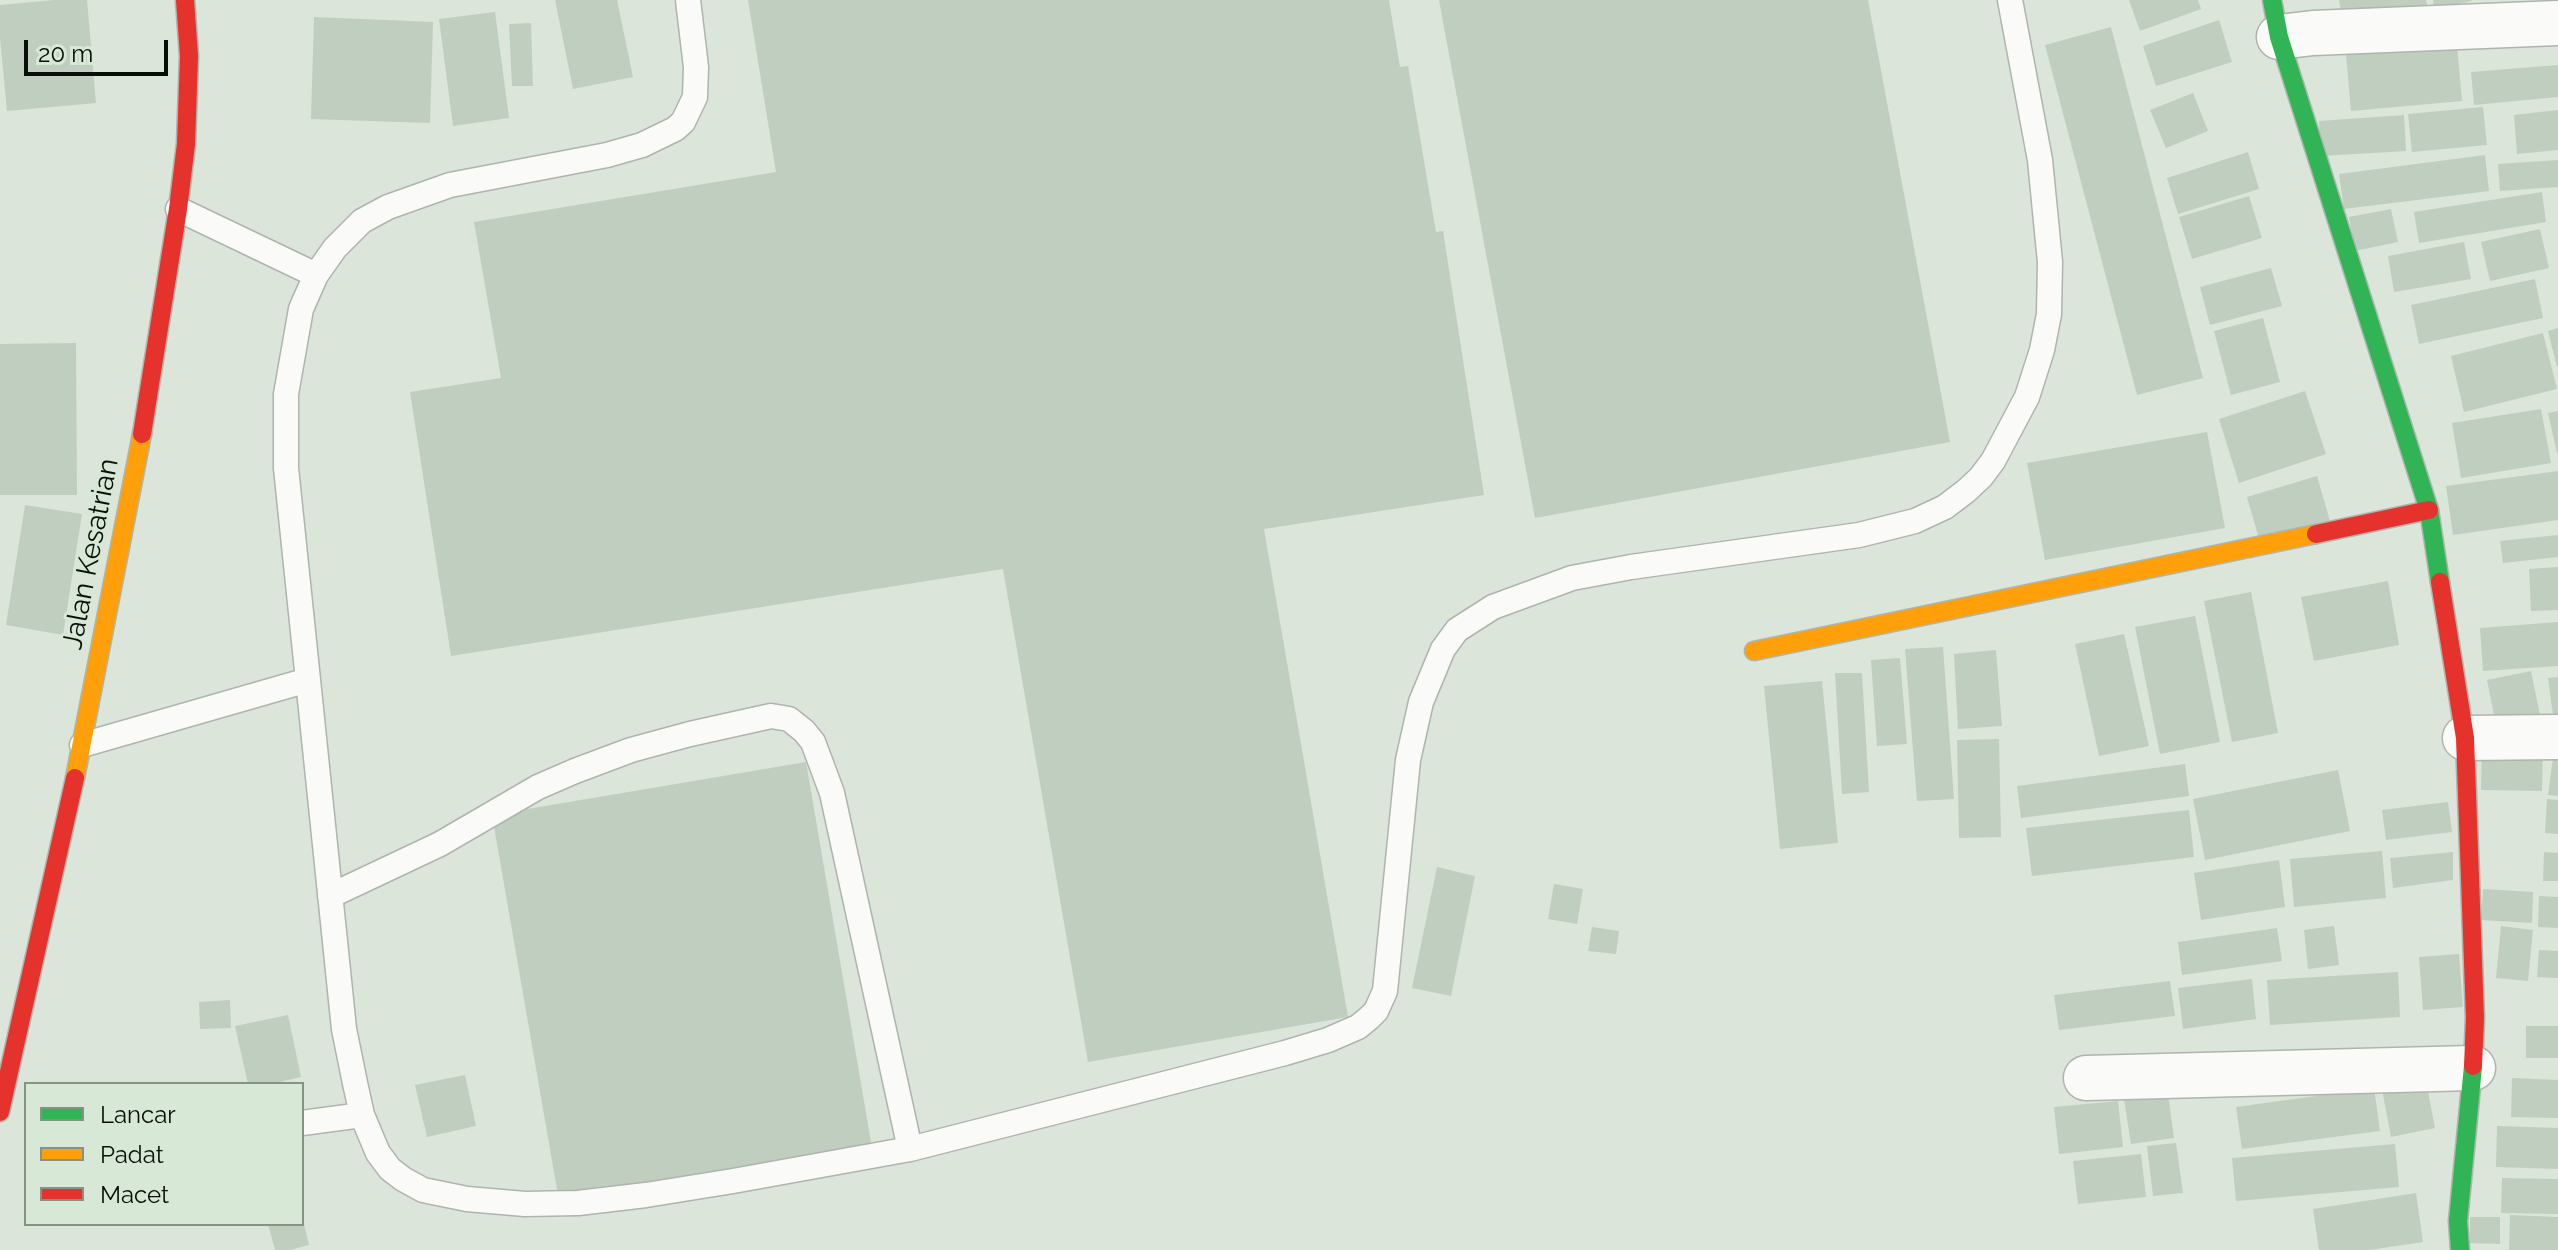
<!DOCTYPE html>
<style>
body{margin:0}
#map{position:relative;width:2558px;height:1250px;overflow:hidden;background:#dbe5da;font-family:Raleway,sans-serif}
canvas{display:block}
.legend{position:absolute;left:24px;top:1082px;width:280px;height:144px;box-sizing:border-box;background:#d7e9d6;border:2px solid #859284;margin:0;padding:10px 14px;list-style:none;font-size:24px;color:#090f08}
.legend li{display:flex;align-items:center;gap:16px;height:40px}
.legend b{width:40px;border:2px solid #859284}
.scale{position:absolute;left:24px;top:40px;width:144px;height:36px;box-sizing:border-box;border:4px solid #090f08;border-top:0;padding-left:10px;font-size:24px;line-height:28px;white-space:nowrap;color:#090f08;-webkit-text-stroke:6px #d7e9d6;paint-order:stroke}
</style>
<div id="map">
<canvas width="2558" height="1250"></canvas>
<ul class="legend">
<li><b style="height:10px;background:#30b455"></b>Lancar</li>
<li><b style="height:10px;background:#ff9f0a"></b>Padat</li>
<li><b style="height:10px;background:#e5322d"></b>Macet</li>
</ul>
<div class="scale">20 m</div>
</div>
<script>
const ctx = document.querySelector('canvas').getContext('2d');
ctx.lineJoin = 'round';
function paint(path, color) {
  ctx.fillStyle = color;
  ctx.fill(path, 'evenodd');
}
function shape(rows) {
  const path = new Path2D();
  for (const r of rows) {
    path.moveTo(r[0], r[1]);
    for (let i = 2; i < r.length; i += 2) path.lineTo(r[i], r[i + 1]);
  }
  return path;
}
function strokePath(path, color, width, dash) {
  ctx.strokeStyle = color;
  ctx.lineWidth = width;
  ctx.lineCap = dash ? 'butt' : 'round';
  ctx.setLineDash(dash || []);
  ctx.stroke(path);
}
function drawText(font, color, halo, rows, align = 'center') {
  ctx.font = font + ' Raleway,sans-serif';
  ctx.lineWidth = 6;
  ctx.setLineDash([]);
  ctx.textBaseline = 'middle';
  ctx.strokeStyle = halo;
  ctx.fillStyle = color;
  for (const [text, x, y, turn = 0] of rows) {
    ctx.save();
    ctx.translate(x, y);
    ctx.rotate((+turn || 0) * Math.PI / 180);
    ctx.textAlign = isNaN(turn) ? turn : align;
    if (halo) ctx.strokeText(text, 0, 0);
    ctx.fillText(text, 0, 0);
    ctx.restore();
  }
}
paint(shape([
 [54,0,87,0,96,103,7,111,0,38,0,5],
 [555,0,617,0,633,77,573,89],
 [748,0,1389,0,1400,67,1408,66,1436,232,1443,231,1484,495,1264,529,1348,1017,1088,1062,1003,569,451,656,410,392,501,378,474,222,776,172],
 [1439,0,1868,0,1950,442,1535,518],
 [2129,0,2198,0,2201,9,2140,31],
 [2339,0,2426,0,2427,5,2343,22],
 [2433,0,2471,0,2472,1,2434,9],
 [495,12,509,118,453,126,439,19],
 [314,17,433,22,430,123,311,119],
 [2219,20,2232,62,2156,86,2143,46],
 [531,23,533,86,512,86,509,24],
 [2111,27,2203,378,2137,395,2045,45],
 [2457,46,2462,101,2351,111,2346,55],
 [2558,65,2558,97,2474,105,2471,72],
 [2193,93,2208,131,2166,148,2150,110],
 [2483,107,2487,145,2412,152,2408,114],
 [2558,110,2558,150,2517,154,2514,115],
 [2404,115,2406,151,2321,156,2319,121],
 [2248,152,2259,189,2178,214,2167,178],
 [2485,155,2489,191,2344,209,2339,174],
 [2558,160,2558,187,2500,191,2498,164],
 [2542,192,2546,222,2419,243,2414,212],
 [2249,196,2262,238,2192,259,2179,217],
 [2391,209,2398,242,2355,251,2349,217],
 [2540,229,2549,268,2490,281,2481,242],
 [2464,242,2471,279,2394,292,2388,256],
 [2271,268,2282,306,2210,325,2200,287],
 [2535,279,2543,318,2419,344,2411,305],
 [2263,318,2280,382,2231,395,2214,331],
 [2558,328,2558,367,2557,367,2548,331],
 [2543,333,2557,389,2464,412,2451,356],
 [76,343,77,495,0,495,0,344],
 [2305,391,2326,454,2239,483,2219,419],
 [2541,409,2551,463,2461,478,2452,423],
 [2558,411,2558,453,2557,453,2548,413],
 [2207,432,2225,528,2045,560,2027,463],
 [2558,471,2558,520,2453,535,2446,486],
 [2317,476,2330,521,2260,542,2247,497],
 [25,505,82,514,63,635,6,625],
 [2558,535,2558,557,2503,563,2500,541],
 [2558,567,2558,610,2531,611,2529,569],
 [2388,581,2399,645,2314,661,2301,597],
 [2251,592,2278,733,2232,742,2204,601],
 [2195,616,2220,742,2160,754,2135,627],
 [2558,622,2558,666,2483,671,2480,628],
 [2124,634,2149,746,2099,756,2075,644],
 [1943,647,1954,799,1917,801,1905,649],
 [1996,650,2002,726,1958,729,1954,654],
 [1900,658,1907,744,1877,746,1871,660],
 [2531,671,2541,720,2497,730,2487,680],
 [1835,673,1862,673,1869,792,1842,794],
 [2558,677,2558,730,2555,730,2548,678],
 [1822,681,1838,843,1780,849,1764,686],
 [1999,739,2001,837,1959,838,1957,740],
 [2482,747,2543,747,2542,791,2481,790],
 [2554,750,2558,751,2558,796,2548,795],
 [806,762,872,1148,559,1201,492,815],
 [2185,764,2189,796,2021,818,2017,786],
 [2338,770,2350,831,2205,860,2193,799],
 [2547,799,2558,800,2558,834,2545,833],
 [2448,802,2452,832,2386,840,2382,810],
 [2189,810,2194,857,2032,876,2026,828],
 [2382,851,2386,898,2294,907,2290,859],
 [2453,852,2453,880,2393,888,2390,858],
 [2544,852,2558,853,2558,881,2543,881],
 [2279,860,2285,907,2201,920,2194,873],
 [1437,867,1475,876,1451,996,1412,988],
 [1554,884,1583,889,1577,924,1548,919],
 [2483,889,2533,892,2532,923,2481,920],
 [2539,896,2558,897,2558,928,2538,927],
 [2334,926,2339,965,2308,969,2304,930],
 [2501,926,2533,930,2528,981,2496,978],
 [1592,927,1619,931,1616,954,1588,951],
 [2277,928,2282,961,2182,975,2178,942],
 [2539,950,2558,951,2558,978,2537,977],
 [2459,954,2463,1007,2423,1010,2419,957],
 [2398,972,2400,1017,2270,1025,2267,980],
 [2252,979,2256,1019,2183,1029,2178,988],
 [2170,981,2175,1016,2059,1030,2054,995],
 [230,1000,231,1028,200,1029,199,1002],
 [288,1015,301,1077,271,1084,248,1084,235,1026],
 [2526,1026,2558,1026,2558,1058,2526,1058],
 [465,1075,476,1126,427,1137,415,1085],
 [2512,1078,2558,1080,2558,1118,2511,1117],
 [2426,1081,2435,1128,2391,1137,2382,1089],
 [2167,1087,2174,1138,2131,1144,2123,1093],
 [2374,1088,2380,1131,2242,1149,2236,1107],
 [2118,1101,2123,1147,2059,1154,2054,1107],
 [2497,1126,2558,1128,2558,1169,2496,1167],
 [2176,1143,2183,1193,2153,1196,2147,1146],
 [2395,1144,2399,1187,2236,1201,2232,1158],
 [2141,1154,2146,1197,2078,1204,2073,1161],
 [2502,1178,2558,1179,2558,1214,2501,1213],
 [2416,1193,2423,1242,2369,1250,2319,1250,2313,1209],
 [2510,1215,2558,1217,2558,1250,2509,1250],
 [2470,1217,2500,1217,2500,1244,2470,1243],
 [268,1224,304,1224,309,1245,290,1250,275,1250]
]), '#c0cebf');
const lane = shape([
 [178,209,316,275],
 [308,680,344,1029,355,1083,362,1115,378,1153,390,1169,403,1179,423,1190,467,1199,525,1204,578,1203,646,1195,733,1181,910,1149,1285,1053,1328,1040,1358,1027,1369,1018,1376,1011,1385,991,1408,760,1421,702,1443,649,1457,630,1493,607,1572,578,1631,567,1859,535,1915,521,1945,507,1966,491,1981,477,1993,461,2027,397,2042,350,2049,314,2050,262,2040,160,2010,0],
 [82,745,308,680,286,468,286,394,301,309,316,275,335,248,362,221,388,207,450,185,607,155,642,145,675,129,683,122,695,97,696,67,688,0],
 [330,896,440,844,538,787,575,771,631,750,690,734,771,716,789,719,804,731,813,742,832,793,910,1149],
 [302,1123,362,1115]
]);
const street = shape([
 [2279,37,2313,33,2558,23],
 [2465,738,2558,737],
 [2086,1078,2473,1068]
]);
const fast = shape([
 [2272,0,2279,37,2429,510,2440,582],
 [2460,1250,2458,1221,2473,1066]
]);
const slow = shape([
 [1754,651,2316,534],
 [75,778,142,434]
]);
const jam = shape([
 [142,434,178,209,186,144,189,56,185,0],
 [2316,534,2429,510],
 [2440,582,2465,738,2475,1018,2473,1066],
 [0,1112,75,778]
]);
strokePath(lane, '#adb5ac', 27);
strokePath(street, '#adb5ac', 47);
strokePath(fast, '#adb5ac', 21);
strokePath(slow, '#adb5ac', 21);
strokePath(jam, '#adb5ac', 21);
strokePath(lane, '#fafbf9', 24);
strokePath(street, '#fafbf9', 44);
strokePath(fast, '#30b455', 18);
strokePath(slow, '#ff9f0a', 18);
strokePath(jam, '#e5322d', 18);
drawText('28px', '#090f08', '#d7e9d6', [
 ["Jalan Kesatrian",91,554,-79]
]);
</script>
